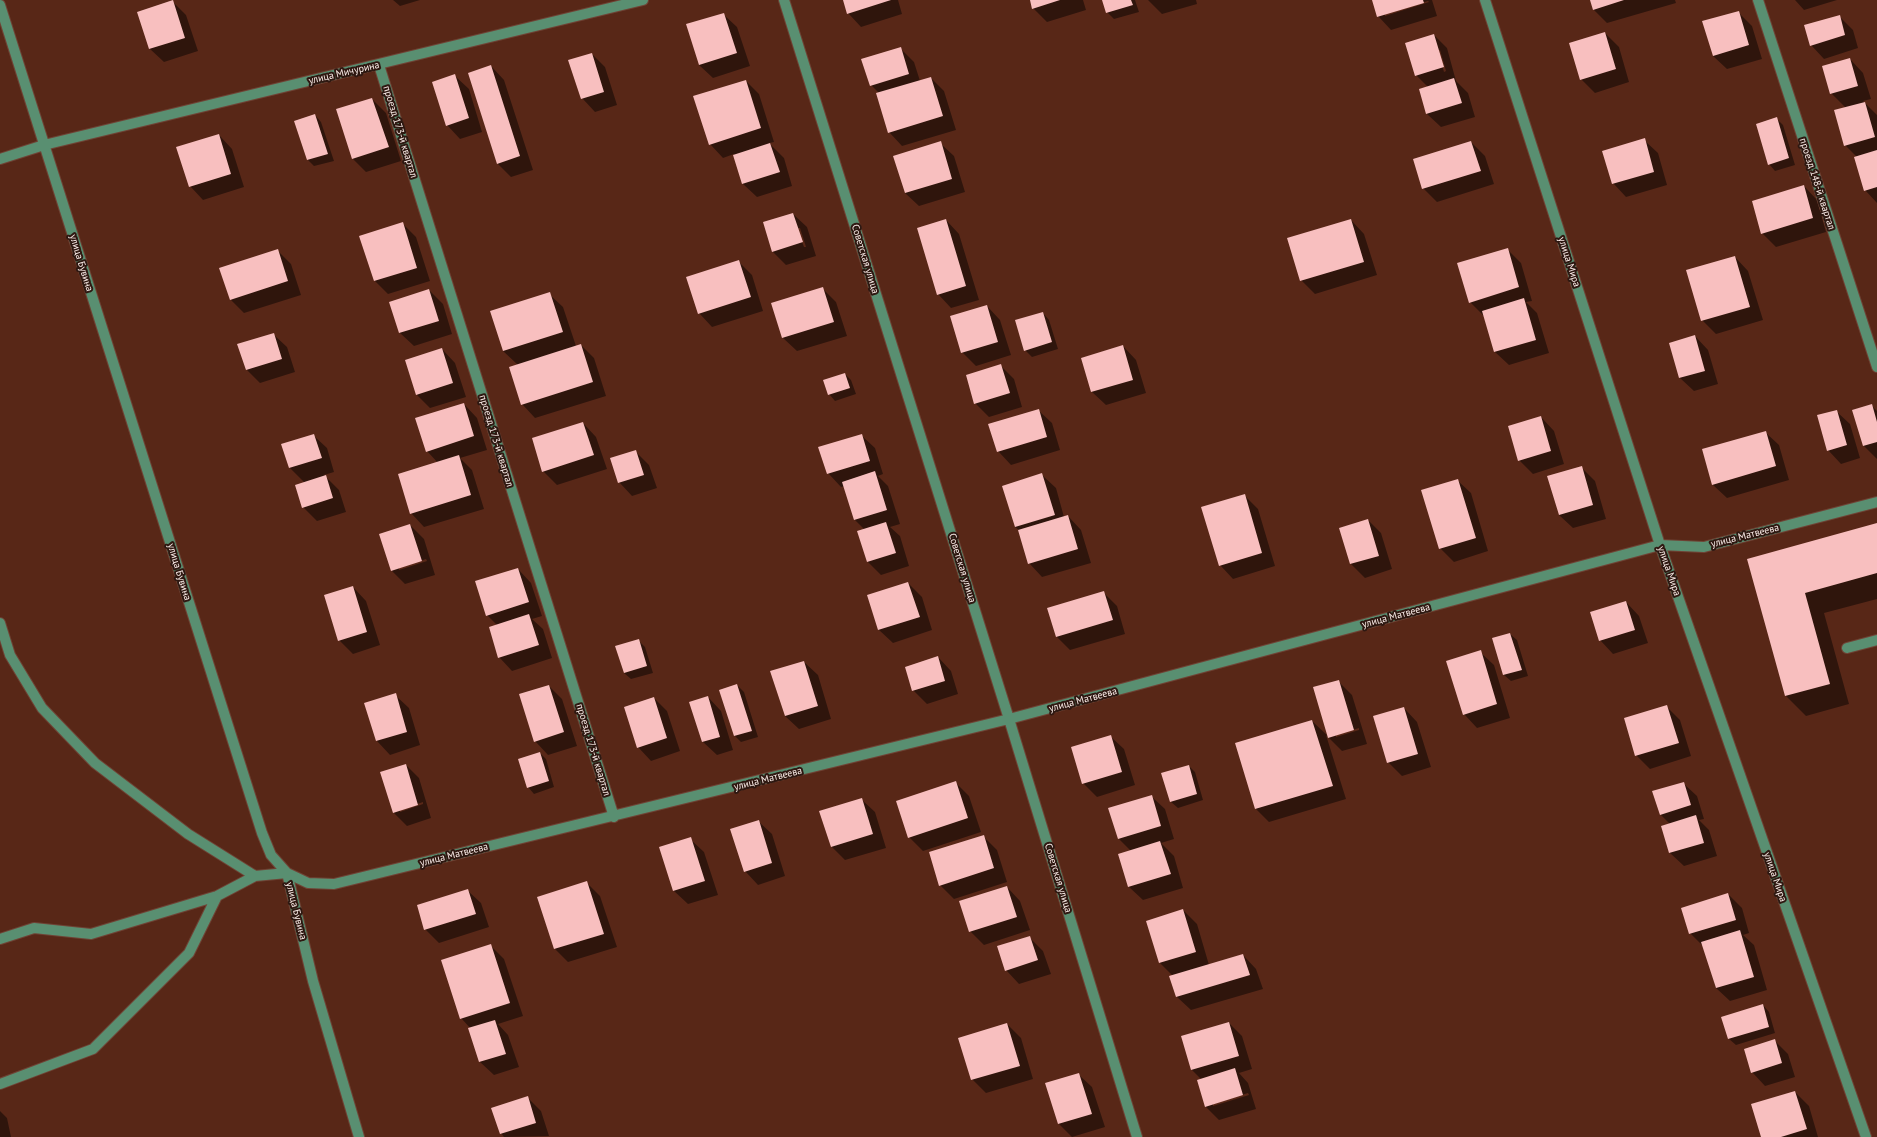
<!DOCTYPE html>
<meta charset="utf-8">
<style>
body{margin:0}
canvas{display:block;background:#582717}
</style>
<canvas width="1877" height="1137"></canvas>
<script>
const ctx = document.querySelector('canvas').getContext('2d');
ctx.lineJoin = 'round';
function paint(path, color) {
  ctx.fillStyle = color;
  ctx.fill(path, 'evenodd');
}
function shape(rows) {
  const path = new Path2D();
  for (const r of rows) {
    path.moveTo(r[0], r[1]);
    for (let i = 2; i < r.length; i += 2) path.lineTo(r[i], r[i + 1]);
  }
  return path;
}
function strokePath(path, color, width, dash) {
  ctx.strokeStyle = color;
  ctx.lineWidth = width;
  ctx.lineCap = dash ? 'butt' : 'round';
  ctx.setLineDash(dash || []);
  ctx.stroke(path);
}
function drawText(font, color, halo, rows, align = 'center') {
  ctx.font = font + ' "PT Sans",sans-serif';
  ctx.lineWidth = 4;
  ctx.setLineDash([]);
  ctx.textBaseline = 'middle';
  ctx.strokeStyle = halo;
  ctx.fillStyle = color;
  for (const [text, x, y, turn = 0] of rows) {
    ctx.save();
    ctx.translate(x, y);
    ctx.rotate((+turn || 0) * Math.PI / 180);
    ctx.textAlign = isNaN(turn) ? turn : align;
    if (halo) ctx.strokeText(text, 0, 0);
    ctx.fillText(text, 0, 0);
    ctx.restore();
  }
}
paint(shape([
 [393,0,420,0,400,6],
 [844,0,898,0,902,14,861,27,848,13],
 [1031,0,1083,0,1086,10,1047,22,1033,8],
 [1103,0,1135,0,1139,12,1114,19,1107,12],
 [1196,0,1197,4,1162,14,1148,0],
 [1373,0,1432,0,1437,16,1391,30,1378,16],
 [1428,1,1429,2,1385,16,1385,14],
 [1591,0,1675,0,1676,3,1607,23,1593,9],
 [1795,0,1837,0,1804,10],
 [172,1,186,15,198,51,164,62,150,49,138,12],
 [1738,12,1752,26,1762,59,1727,69,1713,56],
 [723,14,737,27,750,66,713,78,699,65],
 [1839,16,1853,30,1858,48,1824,59,1811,45],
 [1605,33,1619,47,1629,82,1595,93,1581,79],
 [1434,35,1447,48,1456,81,1468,93,1475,117,1441,127,1427,114,1428,87,1416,75],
 [1438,50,1440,50,1446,71,1444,72],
 [900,48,914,62,920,81,931,78,944,91,956,130,902,146,889,132,879,93,871,85],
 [592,54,605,67,617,105,595,112,582,98],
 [1850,59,1863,73,1871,99,1863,101,1877,115,1877,203,1865,190,1857,157,1845,145,1846,108,1831,93],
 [491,66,504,80,533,170,511,177,497,163],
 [455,76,469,89,482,132,460,139,447,125],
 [746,81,759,94,774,142,769,143,784,158,792,186,757,197,743,184,734,154,723,158,710,144],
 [372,99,386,113,401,161,366,172,353,159],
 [315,115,321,122,334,161,314,166,308,160,296,122],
 [1777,119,1783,125,1795,165,1775,171,1769,164],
 [219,135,232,149,244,187,203,200,190,186],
 [1644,140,1658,153,1667,185,1626,197,1613,183],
 [1471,142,1485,156,1494,184,1437,202,1423,188],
 [940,143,954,156,965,192,919,206,905,193],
 [1804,186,1817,200,1826,232,1776,247,1762,233],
 [793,214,807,227,816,256,786,265,773,252,764,223],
 [797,228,800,228,806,247,804,247],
 [946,220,959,234,979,300,951,308,938,294],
 [1351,220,1364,234,1377,275,1315,294,1301,280],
 [402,223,416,237,430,281,388,294,375,281,360,237],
 [1507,249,1521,263,1532,301,1526,302,1537,313,1549,353,1509,365,1495,352,1484,316,1470,302],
 [278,251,291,264,301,295,244,313,231,300],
 [1735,257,1748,271,1763,320,1716,334,1702,320],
 [738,261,752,275,763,311,712,327,699,313],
 [822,288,836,302,847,336,797,351,783,338],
 [429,290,443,304,452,334,414,346,400,333,391,303],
 [549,294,563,307,576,346,581,345,594,358,606,396,535,418,522,404,518,365,503,351],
 [987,306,1000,320,1011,355,976,366,962,352],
 [1043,313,1049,320,1058,349,1032,357,1025,350],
 [273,334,287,347,295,372,260,383,247,370],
 [1695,336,1708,350,1718,384,1694,391,1680,378,1670,344],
 [1123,346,1136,360,1146,393,1106,405,1092,392,1082,358],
 [442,349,455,363,466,397,430,408,417,395],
 [1000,365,1014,379,1022,407,989,417,975,403],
 [845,374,851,380,856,394,835,401,829,394],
 [464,404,477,418,487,450,460,458,472,470,484,509,424,527,411,513,438,463,427,451],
 [1871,405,1877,411,1877,459,1864,446,1853,410],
 [1038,410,1052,423,1060,450,1011,465,998,451],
 [1836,411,1850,424,1860,458,1841,464,1828,450],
 [1541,417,1554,431,1564,464,1533,474,1519,460],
 [583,423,596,437,607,469,557,485,543,471],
 [1765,432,1779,445,1789,480,1727,498,1713,485,1703,450],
 [313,435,327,448,334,472,324,475,339,490,346,512,317,521,303,507,305,483,290,468,283,445],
 [861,435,875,448,883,474,878,476,888,486,900,524,890,527,900,536,909,566,881,575,868,562,858,532,865,530,855,520,845,486,841,487,828,473],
 [635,451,649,465,657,488,632,496,619,482],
 [1581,467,1595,481,1606,519,1573,528,1559,515],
 [1042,475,1056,488,1064,517,1068,516,1081,530,1091,563,1042,577,1029,563,1019,530,1015,527],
 [1457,480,1471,493,1488,551,1454,562,1440,548],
 [1244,495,1258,509,1275,566,1233,579,1220,565],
 [1368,520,1381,533,1392,569,1365,578,1351,564,1340,528],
 [1877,524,1877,599,1824,613,1849,704,1806,716,1786,696,1748,560],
 [410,525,424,539,435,575,405,584,392,571],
 [426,559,427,561,399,570,399,568],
 [518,569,531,583,542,616,532,619,543,629,552,658,512,671,499,657,497,625,487,615],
 [908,583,922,597,932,630,893,643,879,630,868,596],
 [353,587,366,601,380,645,353,654,339,640],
 [1103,592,1117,606,1125,634,1070,650,1057,637,1048,609],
 [1626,602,1639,616,1648,643,1613,654,1600,640],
 [1510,634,1517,640,1528,676,1511,681,1504,675],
 [638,640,645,647,653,673,631,679,624,673],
 [1480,652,1494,665,1510,718,1477,728,1464,714],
 [938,657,951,671,958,694,927,704,913,690],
 [804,662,818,675,831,719,799,729,785,716],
 [1338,681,1352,695,1367,744,1342,751,1326,735,1346,799,1269,822,1256,809,1312,721,1329,737],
 [1359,728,1359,730,1336,737,1336,735],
 [737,685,744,692,758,737,741,742,735,736],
 [549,686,562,699,577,746,548,755,535,741],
 [395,695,409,708,420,745,390,755,377,741,365,704],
 [708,697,721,711,733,750,717,755,703,742,691,703],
 [654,698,667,711,680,751,651,761,638,747],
 [1666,706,1680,720,1691,756,1650,769,1636,755],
 [1404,708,1417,722,1431,767,1402,776,1388,762],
 [1110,736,1124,749,1135,785,1097,797,1083,783],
 [540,753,546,759,554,787,534,794,528,787],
 [406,765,419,778,431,818,407,826,394,813],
 [423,802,423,804,400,812,400,810],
 [1189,766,1195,772,1203,800,1178,808,1171,802],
 [955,782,969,796,981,832,923,851,909,837],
 [1683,783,1697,796,1704,819,1699,820,1709,830,1717,856,1684,866,1670,853,1663,827,1670,824,1660,814],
 [1151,796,1165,809,1174,839,1161,843,1174,856,1183,888,1143,900,1129,887,1131,851,1119,839],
 [861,799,875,812,886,848,845,860,832,847,821,812],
 [758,821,772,834,785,876,758,885,745,871],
 [983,836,997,850,1007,882,954,899,940,885],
 [690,839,704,852,718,895,688,904,674,891,660,848],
 [587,883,600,896,617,947,568,962,555,949],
 [1007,887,1020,901,1030,930,984,945,970,931],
 [467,890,481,903,489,927,439,943,425,929],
 [1728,894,1742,908,1749,933,1743,935,1754,945,1767,990,1730,1001,1716,988,1704,947,1690,933],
 [1183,910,1197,924,1209,965,1243,955,1256,969,1263,989,1191,1010,1177,997,1171,977,1173,976,1160,963],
 [1029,937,1043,951,1051,974,1019,984,1006,970],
 [491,946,504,959,523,1016,498,1024,508,1035,519,1067,494,1075,480,1062,471,1029,461,1018],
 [1763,1005,1769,1012,1775,1033,1736,1045,1729,1039,1723,1018],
 [1229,1023,1242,1036,1252,1069,1239,1073,1248,1083,1256,1109,1219,1120,1206,1107,1201,1079,1192,1070,1182,1037],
 [1248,1093,1249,1095,1213,1106,1213,1104],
 [1007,1024,1021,1038,1033,1079,986,1093,972,1079],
 [1775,1041,1788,1054,1795,1077,1765,1086,1752,1072],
 [1078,1074,1092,1087,1105,1127,1072,1137,1059,1124,1046,1084],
 [1795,1092,1809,1106,1818,1137,1762,1137],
 [528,1098,541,1111,549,1136,504,1137,501,1133],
 [0,1111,7,1118,11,1137,0,1137]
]), '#0007');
paint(shape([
 [173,0,185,38,149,49,137,12],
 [843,0,891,0,847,14],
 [1030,0,1060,0,1032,9],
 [1102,0,1131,0,1133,5,1106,13],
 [1372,0,1423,0,1424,3,1377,17],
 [1590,0,1624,0,1593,10],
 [1739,11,1749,45,1713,56,1702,21],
 [724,13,737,53,699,65,686,24],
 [1840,15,1845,35,1810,46,1804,25],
 [1605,32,1616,69,1580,80,1569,43],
 [1434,34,1444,67,1415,76,1405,43],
 [901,47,909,74,870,86,861,59],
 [592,53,604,92,581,99,568,60],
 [1850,58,1858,86,1830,94,1822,66],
 [491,65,520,156,497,164,468,73],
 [455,74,469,118,446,126,432,82],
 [931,77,943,116,888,133,876,93],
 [1454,78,1462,103,1426,114,1419,89],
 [746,80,761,128,709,145,693,96],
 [372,98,389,147,352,159,336,109],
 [1865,102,1875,137,1844,146,1834,110],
 [315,114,328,154,307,160,294,121],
 [1777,117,1789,158,1768,165,1756,124],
 [219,134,231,174,189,187,176,147],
 [1645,138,1654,172,1612,184,1602,151],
 [941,141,952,179,905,193,893,156],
 [1471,141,1481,171,1422,189,1413,159],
 [770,143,780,172,742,184,733,155],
 [1877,150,1877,187,1864,191,1854,157],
 [1804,185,1813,218,1761,234,1752,201],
 [793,213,803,242,772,252,763,222],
 [946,219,966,286,937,295,917,228],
 [1351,219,1364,262,1300,281,1287,238],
 [403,222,417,268,374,281,359,236],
 [1508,248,1519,287,1469,303,1457,263],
 [278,249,288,281,230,300,219,268],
 [1735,256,1750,307,1701,321,1686,270],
 [739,260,751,297,698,314,686,277],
 [823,287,834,322,782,338,771,303],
 [429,289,439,321,399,333,389,302],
 [550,292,563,332,503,351,490,311],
 [1524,298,1536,340,1494,352,1482,311],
 [987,305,998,342,961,353,950,316],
 [1043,312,1052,342,1024,351,1015,320],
 [274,333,282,359,246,370,237,344],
 [1695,335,1705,371,1679,378,1669,343],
 [581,344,593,382,521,405,509,367],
 [1123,345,1133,380,1091,392,1081,358],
 [442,348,453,383,416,395,405,360],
 [1001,364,1010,393,974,404,966,375],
 [845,373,850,388,828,395,823,380],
 [464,403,474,436,426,452,415,418],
 [1872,404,1877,422,1877,442,1863,446,1852,410],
 [1039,409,1047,437,997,452,988,424],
 [1837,410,1847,445,1827,451,1817,415],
 [1541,416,1551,451,1518,461,1508,426],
 [583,422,594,455,542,472,532,438],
 [1766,431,1776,466,1712,485,1702,449],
 [314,434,322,458,289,468,281,444],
 [862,434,870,461,827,474,818,447],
 [636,450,644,475,618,483,610,458],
 [459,455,471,495,410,514,398,474],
 [1582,466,1593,505,1559,515,1547,476],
 [875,471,887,510,854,520,842,482],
 [1042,473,1055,515,1015,527,1002,486],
 [326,475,333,498,302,508,295,485],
 [1458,479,1476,538,1439,549,1421,490],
 [1245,494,1262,553,1219,566,1201,507],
 [1068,515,1078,549,1028,564,1018,530],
 [1368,519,1379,556,1350,564,1339,528],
 [886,522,896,553,867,562,857,531],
 [1877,523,1877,573,1805,593,1830,684,1785,696,1747,559],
 [410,524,422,561,391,571,379,534],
 [518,568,529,602,486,616,475,581],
 [908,582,920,617,878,630,867,595],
 [353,586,367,632,338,641,324,595],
 [1104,591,1113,620,1056,637,1047,608],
 [1626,601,1635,630,1599,641,1590,612],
 [529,614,539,645,498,658,489,627],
 [1510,633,1522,670,1503,675,1492,638],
 [639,639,647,666,624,673,615,646],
 [1481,650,1497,704,1463,715,1446,661],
 [938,656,945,681,912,691,905,667],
 [804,661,818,706,785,716,770,671],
 [1339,680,1354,730,1328,738,1313,687],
 [737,684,752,731,734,736,719,690],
 [549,685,564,732,534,742,519,694],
 [396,693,407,732,376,741,364,703],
 [708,696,720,737,702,742,689,702],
 [654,697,667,738,637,748,624,707],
 [1667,705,1679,743,1635,756,1624,718],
 [1404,707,1418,754,1387,763,1373,716],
 [1312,720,1333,786,1255,809,1235,743],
 [1111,735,1122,772,1082,784,1071,747],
 [540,752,549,781,527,788,518,759],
 [406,764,418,805,393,813,380,772],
 [1189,765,1197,794,1170,802,1161,773],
 [956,781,968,818,908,838,896,801],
 [1684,782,1691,805,1660,815,1652,791],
 [1152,795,1161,826,1118,839,1108,808],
 [862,798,873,834,831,847,819,811],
 [1696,815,1704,843,1669,853,1661,826],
 [759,820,772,863,744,872,730,829],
 [984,835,994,868,939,886,929,852],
 [691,837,705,881,673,891,659,847],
 [1160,841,1171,874,1128,887,1118,854],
 [587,881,604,934,554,949,537,897],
 [1007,886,1017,917,969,932,959,901],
 [468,889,476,914,424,930,417,905],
 [1728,893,1736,920,1689,934,1681,908],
 [1183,909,1196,952,1159,963,1146,921],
 [1740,930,1754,977,1716,988,1701,942],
 [1030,936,1038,960,1005,971,997,946],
 [491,944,510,1003,460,1019,441,960],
 [1243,954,1250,975,1176,997,1169,976],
 [1763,1004,1769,1027,1728,1039,1721,1017],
 [495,1020,506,1054,479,1062,468,1028],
 [1229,1022,1239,1056,1191,1070,1181,1036],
 [1007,1023,1020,1066,971,1080,958,1038],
 [1775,1039,1782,1063,1751,1073,1744,1049],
 [1235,1068,1243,1095,1205,1107,1197,1080],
 [1079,1073,1092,1114,1058,1124,1045,1083],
 [1795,1091,1807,1129,1781,1137,1761,1137,1751,1104],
 [528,1096,536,1123,500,1134,491,1108]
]), '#f8bfbf');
const minor = shape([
 [784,0,1009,719,1137,1137],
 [1485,0,1660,545,1866,1137],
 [1758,0,1877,367],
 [0,5,262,833,271,855,287,873,313,981,359,1137],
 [379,65,614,817],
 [0,159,44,145,643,0],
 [0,623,10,655,42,708,95,763,188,834,255,876,287,873,308,883,334,884,1009,719,1660,545,1704,547,1877,502],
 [1847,648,1877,640],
 [0,939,34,928,91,934,217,896,255,876],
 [0,1084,93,1049,189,953,217,896]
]);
strokePath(minor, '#6f4335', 12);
strokePath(minor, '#598f71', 10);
drawText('10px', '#fceeea', '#2e1811', [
 ["улица Мичурина",344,73,-13],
 ["проезд 173-й квартал",400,132,73],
 ["проезд 148-й квартал",1817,184,72],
 ["Советская улица",865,259,73],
 ["улица Мира",1569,262,72],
 ["улица Бувина",81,263,73],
 ["проезд 173-й квартал",496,441,73],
 ["улица Матвеева",1745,536,-14],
 ["Советская улица",962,568,73],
 ["улица Мира",1669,571,71],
 ["улица Бувина",179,572,73],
 ["улица Матвеева",1396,616,-15],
 ["улица Матвеева",1083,700,-15],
 ["проезд 173-й квартал",593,750,73],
 ["улица Матвеева",768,779,-14],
 ["улица Матвеева",454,855,-14],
 ["улица Мира",1775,877,71],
 ["Советская улица",1058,878,73],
 ["улица Бувина",296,911,76]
]);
</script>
